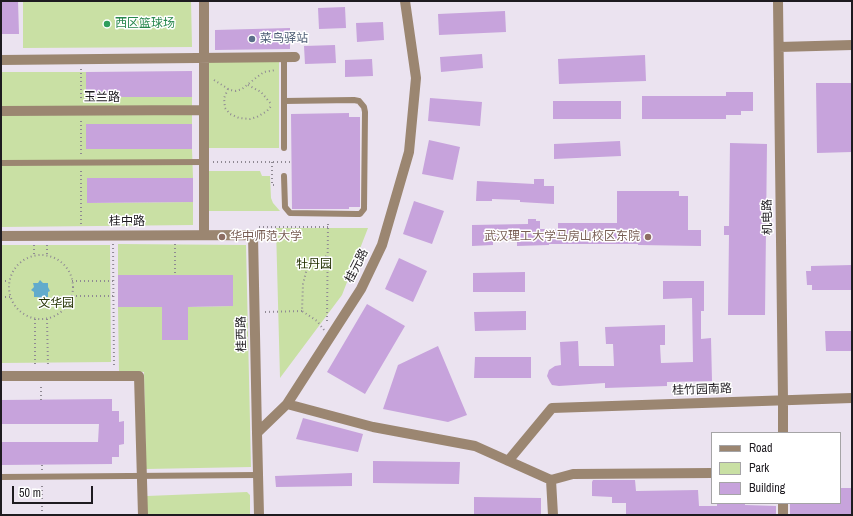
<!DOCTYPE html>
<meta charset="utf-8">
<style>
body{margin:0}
#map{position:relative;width:853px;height:516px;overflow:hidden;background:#ebe3f0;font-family:"Archivo Narrow",sans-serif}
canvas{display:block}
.frame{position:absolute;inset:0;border:2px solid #1e1b20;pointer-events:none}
.legend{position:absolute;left:711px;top:432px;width:130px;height:72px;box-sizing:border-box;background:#fff;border:1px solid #a5a4a6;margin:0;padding:5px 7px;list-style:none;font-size:12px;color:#1e1b20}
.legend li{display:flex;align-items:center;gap:8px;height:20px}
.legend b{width:20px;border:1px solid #a5a4a6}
.scale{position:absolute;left:12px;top:486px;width:81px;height:18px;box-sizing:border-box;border:2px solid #1e1b20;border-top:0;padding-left:5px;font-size:12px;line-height:14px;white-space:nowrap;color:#1e1b20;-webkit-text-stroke:3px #fff;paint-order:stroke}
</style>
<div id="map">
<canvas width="853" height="516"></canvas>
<div class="frame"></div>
<ul class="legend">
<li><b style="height:5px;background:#9b8671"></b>Road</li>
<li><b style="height:11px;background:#c9e0a4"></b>Park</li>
<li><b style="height:11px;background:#c7a3dc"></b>Building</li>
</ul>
<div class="scale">50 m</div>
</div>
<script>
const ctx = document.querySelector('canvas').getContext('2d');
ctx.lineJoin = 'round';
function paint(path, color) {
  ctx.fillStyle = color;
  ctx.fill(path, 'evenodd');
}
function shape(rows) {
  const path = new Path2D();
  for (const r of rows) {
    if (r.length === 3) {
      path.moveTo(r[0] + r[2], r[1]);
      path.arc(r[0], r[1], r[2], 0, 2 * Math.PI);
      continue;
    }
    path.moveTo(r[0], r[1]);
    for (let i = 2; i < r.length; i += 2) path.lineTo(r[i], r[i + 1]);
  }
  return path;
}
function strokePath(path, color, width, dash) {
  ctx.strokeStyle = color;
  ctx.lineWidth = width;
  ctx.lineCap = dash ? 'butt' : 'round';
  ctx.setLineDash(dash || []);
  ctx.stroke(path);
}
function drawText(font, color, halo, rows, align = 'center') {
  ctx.font = font + ' "Archivo Narrow","Noto Sans SC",sans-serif';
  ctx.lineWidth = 3;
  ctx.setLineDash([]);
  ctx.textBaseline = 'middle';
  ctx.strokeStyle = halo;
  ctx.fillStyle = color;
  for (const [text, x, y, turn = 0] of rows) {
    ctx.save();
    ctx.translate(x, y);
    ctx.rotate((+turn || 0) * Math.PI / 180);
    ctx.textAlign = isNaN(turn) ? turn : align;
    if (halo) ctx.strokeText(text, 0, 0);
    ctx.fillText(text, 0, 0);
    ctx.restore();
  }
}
paint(shape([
 [23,1,191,1,192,47,23,48],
 [279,61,279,148,209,148,208,62],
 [1,72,86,72,86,97,192,97,192,124,87,124,86,149,192,149,193,178,87,179,87,203,193,202,193,225,1,227],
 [209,171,260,171,262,176,270,176,271,198,273,203,280,211,209,211],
 [276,228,368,228,342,295,280,378],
 [118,244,246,245,251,467,146,469,144,372,119,371,118,307,162,307,162,340,188,340,188,307,233,306,233,275,118,275],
 [1,245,110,245,111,362,1,363],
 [247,492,250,495,250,515,147,515,147,496]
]), '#c9e0a4');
paint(shape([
 [40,280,43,283,48,283,48,287,50,291,48,292,48,297,43,297,40,299,38,297,34,297,34,292,31,290,34,287,33,283,38,283]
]), '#61abcc');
paint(shape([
 [1,1,18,1,19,34,1,34],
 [345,7,346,28,319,29,318,8],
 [505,11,506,32,439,35,438,14],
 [383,22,384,40,357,42,356,23],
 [290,28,290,49,215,50,215,30],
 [335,45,336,63,305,64,304,46],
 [482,54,483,68,441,72,440,57],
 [645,55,646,81,559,84,558,59],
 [372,59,373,76,345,77,345,60],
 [192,71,192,97,86,97,86,72],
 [816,83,852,83,852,152,817,153],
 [726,92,753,92,753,111,741,111,741,115,726,115,726,119,642,119,642,96,726,96],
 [430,98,482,102,480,126,428,121],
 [553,101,621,101,621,119,553,119],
 [349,113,349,117,360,117,360,207,349,207,349,209,292,209,291,114],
 [86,124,192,124,192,149,86,149],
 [429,140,460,147,453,180,422,174],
 [620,141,621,156,554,159,554,144],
 [730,143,767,144,765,315,728,315,729,235,724,235,724,226,729,226],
 [87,178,193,178,193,202,87,203],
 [534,179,544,179,544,186,554,186,554,204,520,202,520,200,492,199,492,201,476,201,477,181,534,184],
 [617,191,679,191,679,196,688,196,688,230,701,230,701,246,638,245,638,244,549,244,549,245,517,246,517,241,493,241,493,245,472,246,472,225,528,224,528,219,536,219,536,221,540,221,540,229,558,229,558,223,617,223],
 [414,201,444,211,432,244,403,234],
 [399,258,427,271,413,302,385,289],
 [852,265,852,290,812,290,812,285,807,285,806,271,811,271,811,266],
 [525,272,525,292,473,292,473,273],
 [118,275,233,275,233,306,188,307,188,340,162,340,162,307,118,307],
 [663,281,704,281,704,311,701,311,701,339,711,338,712,381,667,382,667,386,605,388,605,383,559,386,552,385,550,382,547,376,549,370,555,366,561,365,560,342,578,341,579,366,614,366,613,344,606,344,605,327,665,325,665,345,660,345,661,363,693,362,692,298,663,299],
 [367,304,405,326,365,394,327,372],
 [526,311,526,330,475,331,474,312],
 [825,331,852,331,852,351,826,351],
 [438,346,467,415,448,422,383,409,398,365],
 [475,357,531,357,531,378,474,378],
 [112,399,112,411,119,411,119,422,124,421,124,444,119,445,119,457,112,457,112,464,1,465,1,442,98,442,99,424,1,424,1,400],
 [303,418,363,434,358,452,296,439],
 [373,461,460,462,459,484,373,483],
 [352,473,352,486,276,487,275,476],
 [593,480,635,480,636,491,698,490,699,506,717,506,717,503,745,503,745,505,776,506,776,515,626,515,626,503,612,503,612,497,592,496,592,482],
 [840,488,851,488,851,514,790,514,790,503,840,503],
 [474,497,541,498,541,515,474,515]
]), '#c7a3dc');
strokePath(shape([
 [81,69,81,100],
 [214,80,230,90,236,91,242,89,257,77,264,72,276,70],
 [248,85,261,92,272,105],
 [228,89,224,98,225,108,230,114,239,118,250,119,257,117,267,111,272,105],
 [81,121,81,154],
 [213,162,292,162],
 [272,162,272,185,276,185],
 [81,171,81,226],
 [259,227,328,227],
 [113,244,114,366],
 [175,244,175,275],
 [34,245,34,256],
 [47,245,47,256],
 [41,287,32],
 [1,281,9,281],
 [72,281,113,281],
 [72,296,114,296],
 [1,297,10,297],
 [265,312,302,311],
 [35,319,35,367],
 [47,319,48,366],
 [327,321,328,223],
 [324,330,317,321,302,311,303,284,308,264,327,256],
 [41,400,41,385],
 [42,470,42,464],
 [42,515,42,484]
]), '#8f8993', 2, [1, 3]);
strokePath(shape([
 [284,57,284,148],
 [284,101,354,100,359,101,364,107,365,112,364,209,360,214,357,214,290,213,285,207,284,176],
 [1,163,204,162],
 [1,477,258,475]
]), '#9b8671', 6);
strokePath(shape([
 [778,1,783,400,783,433],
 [779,47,852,45],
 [1,60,295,57],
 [1,111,204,110],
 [204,235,204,1],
 [1,236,253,235,257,433],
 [1,376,139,376,143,515],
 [287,404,373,427,475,446,551,480,553,515],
 [508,461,552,408,852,398],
 [551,480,573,474,712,473],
 [783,503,783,515],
 [259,515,257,433,287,404,361,289,382,245,409,152,416,78,405,1]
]), '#9b8671', 10);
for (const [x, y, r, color] of [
 [107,24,4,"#2e9e5b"],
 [252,39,4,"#5c6f8a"],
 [222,237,4,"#8d6e63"],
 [648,237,4,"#8d6e63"]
]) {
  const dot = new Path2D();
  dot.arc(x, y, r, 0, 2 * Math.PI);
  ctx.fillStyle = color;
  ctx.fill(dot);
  strokePath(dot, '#fff', 1.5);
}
drawText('12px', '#27864d', '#fff', [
 ["西区篮球场",115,24]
], 'left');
drawText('12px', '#4e5e75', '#fff', [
 ["菜鸟驿站",260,39]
], 'left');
drawText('12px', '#1e1b20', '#fff', [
 ["玉兰路",102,98],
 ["机电路",768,217,-91],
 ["桂中路",127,222],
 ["桂元路",357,266,-63],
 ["桂西路",242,334,-91],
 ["桂竹园南路",702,390,-2]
]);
drawText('12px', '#785e54', '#fff', [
 ["华中师范大学",230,237],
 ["武汉理工大学马房山校区东院",640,237,"right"]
], 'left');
drawText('12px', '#233102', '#fff', [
 ["牡丹园",314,265],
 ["文华园",56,304]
]);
</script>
